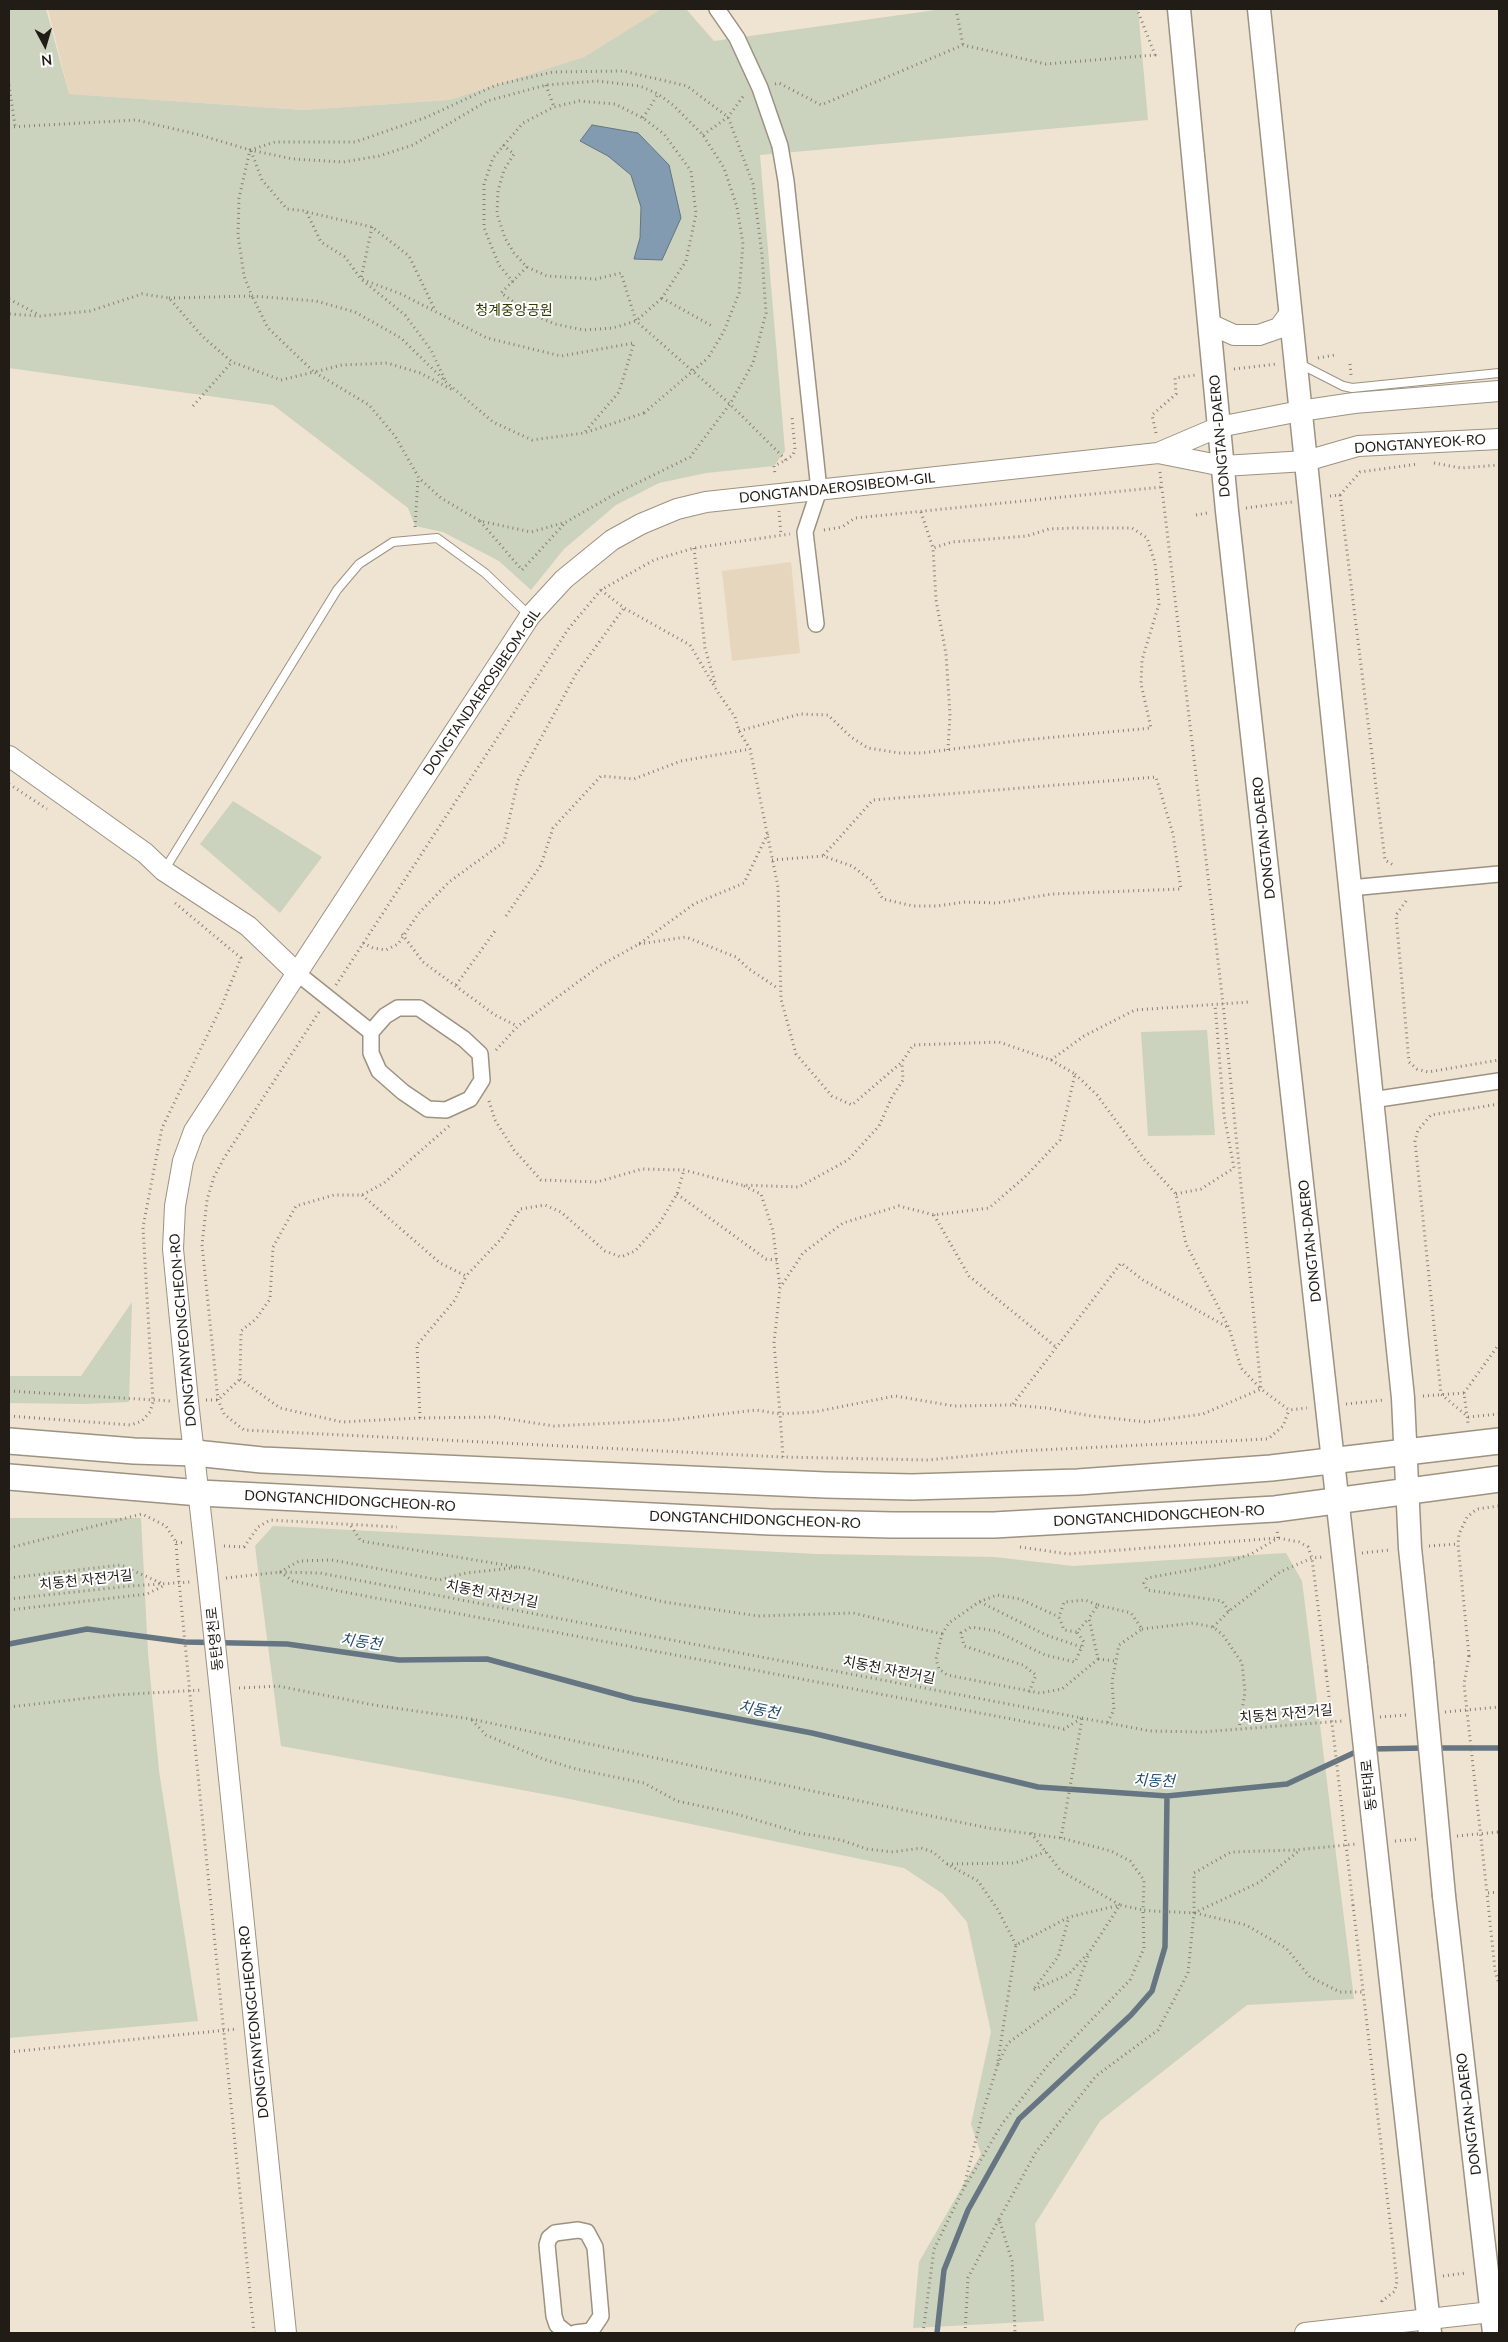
<!DOCTYPE html>
<meta charset="utf-8">
<style>
body{margin:0}
#map{position:relative;width:1508px;height:2342px;overflow:hidden;background:#efe3d1;font-family:Lato,sans-serif}
canvas{display:block}
.frame{position:absolute;inset:0;border:10px solid #211c16;pointer-events:none}
.north{position:absolute;left:20px;top:20px;width:50px;height:50px;-webkit-text-stroke:4px #fff;paint-order:stroke;rotate:174deg;font-size:14px;font-weight:700;line-height:20px;text-align:center;color:#211c16}
.north::after{content:'';display:block;margin:auto;width:18px;height:22px;background:#211c16;clip-path:polygon(50% 0,100% 100%,50% 72%,0 100%)}
</style>
<div id="map">
<canvas width="1508" height="2342"></canvas>
<div class="frame"></div>
<div class="north">N</div>
</div>
<script>
const ctx = document.querySelector('canvas').getContext('2d');
ctx.lineJoin = 'round';
function paint(path, color) {
  ctx.fillStyle = color;
  ctx.fill(path, 'evenodd');
}
function shape(rows) {
  const path = new Path2D();
  for (const r of rows) {
    path.moveTo(r[0], r[1]);
    for (let i = 2; i < r.length; i += 2) path.lineTo(r[i], r[i + 1]);
  }
  return path;
}
function strokePath(path, color, width, dash) {
  ctx.strokeStyle = color;
  ctx.lineWidth = width;
  ctx.lineCap = dash ? 'butt' : 'round';
  ctx.setLineDash(dash || []);
  ctx.stroke(path);
}
function drawText(font, color, halo, rows, align = 'center') {
  ctx.font = font + ' Lato,"Noto Sans KR",sans-serif';
  ctx.lineWidth = 4;
  ctx.setLineDash([]);
  ctx.textBaseline = 'middle';
  ctx.strokeStyle = halo;
  ctx.fillStyle = color;
  for (const [text, x, y, turn = 0] of rows) {
    ctx.save();
    ctx.translate(x, y);
    ctx.rotate((+turn || 0) * Math.PI / 180);
    ctx.textAlign = isNaN(turn) ? turn : align;
    if (halo) ctx.strokeText(text, 0, 0);
    ctx.fillText(text, 0, 0);
    ctx.restore();
  }
}
paint(shape([
 [48,9,661,9,584,57,449,100,303,110,69,94],
 [791,562,800,653,732,661,722,571]
]), '#e7d6be');
paint(shape([
 [9,9,46,9,69,94,303,110,449,100,584,57,661,9,686,9,714,41,943,9,1138,9,1148,120,760,155,785,451,774,466,706,473,659,483,616,505,564,549,531,590,499,561,443,532,415,526,408,508,273,405,9,368],
 [233,801,322,857,280,913,200,844],
 [1207,1030,1215,1135,1148,1136,1141,1032],
 [132,1302,129,1402,84,1404,9,1403,9,1376,81,1376],
 [9,1518,141,1518,148,1653,159,1771,198,2021,9,2038],
 [273,1526,817,1554,994,1557,1073,1566,1286,1553,1302,1581,1354,1999,1247,2005,1100,2121,1035,2224,1044,2321,913,2328,919,2262,981,2154,971,2124,991,2032,967,1922,943,1894,904,1868,560,1797,281,1746,255,1546]
]), '#cbd2bd');
const water = shape([
 [592,125,638,133,669,165,681,218,662,260,634,259,640,238,641,207,631,175,608,156,580,141,592,125]
]);
paint(water, '#829bb1');
strokePath(water, '#657582', 1);
strokePath(shape([
 [9,1644,87,1629,185,1642,287,1644,399,1660,487,1659,634,1699,812,1733,1038,1787,1167,1796,1287,1784,1360,1750],
 [1436,1748,1499,1748],
 [1371,1749,1424,1748],
 [937,2333,944,2270,968,2210,1019,2119,1131,2015,1152,1991,1165,1947,1167,1796]
]), '#657582', 5.5);
const service = shape([
 [1300,364,1343,386,1352,388,1499,373],
 [165,869,337,590,359,564,393,542,437,538,485,573,530,616]
]);
const minor = shape([
 [717,9,737,38,760,88,780,146,786,181,819,490,805,532,816,624],
 [1350,888,1499,874],
 [297,973,371,1032,371,1053,379,1071,403,1092,428,1109,446,1110,470,1099,482,1080,480,1054,464,1039,419,1008,398,1008,385,1016,371,1032],
 [1372,1100,1499,1081],
 [567,2333,557,2325,554,2316,547,2245,549,2238,555,2233,578,2230,587,2232,595,2247,601,2316,591,2331,575,2333]
]);
const tertiary = shape([
 [1210,324,1234,335,1259,335,1279,328,1290,313],
 [1158,453,1223,466,1306,461,1358,446,1499,439],
 [9,756,145,853,164,871,248,926,297,973],
 [207,1569,188,1401,173,1249,175,1206,183,1161,194,1131,530,616,564,579,612,540,641,524,677,509,706,502,1158,453,1219,427,1300,411,1354,403,1499,391],
 [222,1710,286,2333],
 [1305,2333,1491,2312]
]);
const secondary = shape([
 [1179,9,1227,511,1356,1667],
 [1259,9,1403,1398,1410,1548,1422,1662],
 [1444,1896,1494,2333],
 [1382,1902,1430,2333]
]);
const primary = shape([
 [9,1441,134,1451,195,1453,262,1460,825,1485,912,1487,1078,1482,1271,1468,1499,1441],
 [9,1477,200,1493,770,1522,892,1525,994,1525,1275,1509,1499,1479]
]);
strokePath(service, '#9d9281', 10);
strokePath(minor, '#9d9281', 18);
strokePath(tertiary, '#9d9281', 22);
strokePath(secondary, '#9d9281', 25);
strokePath(primary, '#9d9281', 28);
strokePath(shape([
 [956,9,963,45],
 [775,84,779,83,821,105,963,45,1046,64,1155,55,1137,9],
 [9,85,15,126],
 [546,85,554,107],
 [643,118,658,94],
 [9,127,136,120,200,135,250,150,275,142,355,142,427,117,496,85,553,72,623,71,687,86,728,117,753,184,762,255,766,313,753,363,730,404,690,457,615,494,566,522,531,532,480,521,441,498,419,478,395,436,369,405,314,372,281,380,232,362,202,336,169,298,142,294,90,311,40,316,9,314],
 [703,135,728,117,745,94],
 [503,145,514,154,504,170,498,191,497,214,505,238,514,253,527,267,547,276,596,279,621,273,636,321,730,404,786,460,774,466,775,475],
 [251,151,262,180,287,209,306,211,321,242,345,257,361,279,401,294,487,338,561,356,634,343,619,392,584,433],
 [307,212,372,227,409,256,435,310],
 [372,227,361,279,405,315,431,350,445,380],
 [527,267,501,293,531,314,555,324,584,330,613,328,636,321,662,298],
 [513,282,499,265,484,228,484,184,493,158,523,123,554,107,579,101,615,104,643,118,664,134,691,171,696,214,686,261,662,298,712,326],
 [169,298,252,296,268,328,314,372,342,365,387,363,420,373,453,390],
 [9,299,39,315],
 [1318,358,1335,355],
 [1350,364,1351,375],
 [1234,369,1277,364],
 [193,406,232,362],
 [644,413,584,433,532,440,493,422,446,382,401,338,355,312,316,301,252,296,244,276,238,235,239,198,250,150,293,159,343,162,379,156,413,145,487,101,546,85,597,81,640,86,658,94,673,105,703,135,724,168,737,207,743,244,739,293,724,331,708,358],
 [1156,433,1152,415,1176,394,1175,378,1196,375],
 [786,460,793,455,795,449,792,417],
 [1434,463,1461,468,1499,465],
 [1160,472,1223,1003,1261,1389,1289,1410,1307,1408],
 [1340,495,1385,860,1395,866],
 [1330,496,1340,495,1360,472,1418,464],
 [1246,508,1292,502],
 [779,511,781,535],
 [921,512,933,548],
 [1196,515,1207,513],
 [480,521,522,570,565,523],
 [415,527,418,479],
 [824,530,842,527,855,518,1162,487],
 [694,548,705,648,716,686],
 [601,590,624,608,690,645,719,694,735,717,739,731,750,749,778,887,781,999,796,1054,832,1096,852,1105,902,1062,913,1045,999,1042,1051,1060,1075,1074,1060,1140,1025,1177,989,1208,934,1215,899,1206,843,1223,803,1253,780,1288,774,1343,780,1414,814,1412,895,1396,954,1406,1012,1405,1047,1408,1091,1416,1146,1422,1203,1414,1261,1389,1241,1368,1229,1328,1186,1244,1176,1194,1144,1159,1097,1095,1075,1074],
 [739,731,800,714,828,715,851,737,868,748,899,753,922,753,1024,740,1151,728,1141,684,1142,660,1159,604,1155,563,1147,538,1132,528,1073,528,1049,529,1027,536,952,542,933,548,936,600,946,654,950,714,948,750],
 [9,784,47,809],
 [772,860,823,856,852,866,872,881,883,899,913,906,937,906,965,902,997,903,1052,894,1181,889,1173,834,1156,777,873,800,823,856],
 [1406,901,1396,915,1409,1062,1417,1069,1428,1072,1499,1060],
 [506,916,541,865,553,828,601,776,634,779,681,761,750,749],
 [402,934,423,962,495,1015,517,1026],
 [363,943,373,948,386,950,398,944,418,914,449,882,504,842,518,780,576,674,624,608],
 [639,944,686,937,736,957,749,969,779,989],
 [336,985,569,628,601,590,654,560,694,548,790,534],
 [456,985,495,931],
 [319,1012,224,1158,214,1177,207,1200,202,1245,218,1400,224,1414,244,1430,783,1457,928,1460,1018,1451,1268,1439,1283,1426,1289,1410],
 [496,1050,518,1026,601,965,639,944,694,904,744,883,768,833],
 [1051,1060,1084,1036,1135,1010,1249,1002],
 [489,1101,495,1120,514,1150,541,1180,597,1182,642,1169,684,1170,741,1185,799,1187,848,1160,879,1126,892,1097,903,1080,902,1063],
 [1499,1104,1431,1115,1418,1130,1415,1141,1441,1394,1468,1417,1499,1414],
 [449,1126,384,1183,362,1195,334,1195,296,1206,273,1247,270,1299,256,1319,241,1331,240,1379,280,1408,342,1422,420,1418,495,1417,554,1426,671,1420,756,1410,780,1414,783,1457],
 [744,1186,761,1194,773,1231,780,1288],
 [677,1194,766,1259,778,1260],
 [1176,1194,1201,1189,1234,1168,1224,1115,1215,1004],
 [362,1195,440,1263,466,1276,502,1238,520,1209,545,1205,561,1212,605,1251,621,1257,635,1251,659,1224,677,1194,684,1170],
 [934,1215,969,1276,1056,1347],
 [9,1391,170,1401],
 [1464,1393,1499,1344],
 [1423,1396,1464,1393,1468,1423],
 [206,1400,218,1400,240,1379],
 [1013,1404,1121,1263,1143,1280,1229,1328],
 [1346,1404,1384,1400],
 [9,1416,131,1425,142,1421,150,1412,153,1402,143,1227,162,1128,222,1005,241,958,175,903],
 [420,1418,417,1345,455,1300,466,1276],
 [351,1526,361,1541,517,1567],
 [176,1542,185,1543],
 [224,1546,244,1547,258,1527,270,1520,397,1527],
 [1429,1546,1458,1544],
 [1020,1547,1068,1554,1278,1538,1299,1542,1308,1547,1312,1558,1326,1671],
 [9,1548,142,1514,166,1526,176,1542,178,1571],
 [1362,1553,1390,1550],
 [280,1572,299,1561,332,1560,439,1580,466,1573,522,1567,664,1602,758,1616,853,1613,942,1634,936,1659,939,1669,947,1675,1040,1693,1062,1689,1098,1659,1089,1618,1098,1605,1085,1600,1064,1602,1059,1617,1064,1630,1077,1632,1089,1618],
 [280,1572,293,1581,339,1591,1064,1729,1082,1718],
 [9,1578,121,1565,163,1584],
 [226,1578,280,1572,320,1573,1150,1731,1202,1732,1342,1721],
 [9,1599,130,1586,190,1582],
 [980,1602,1046,1635,1081,1647],
 [1098,1605,1131,1613,1142,1629,1119,1645,1112,1682,1114,1710,1107,1723],
 [9,1610,147,1594,163,1586],
 [1229,1611,1222,1601,1147,1590,1144,1583,1147,1578,1218,1565,1251,1554,1278,1538,1277,1529],
 [1213,1627,1229,1611,1280,1572,1312,1558,1323,1557],
 [1142,1629,1193,1623,1213,1627,1223,1635,1242,1663,1245,1692,1239,1729],
 [942,1634,949,1623,979,1602,997,1595,1020,1599,1059,1617],
 [1469,1656,1458,1544,1459,1534,1467,1517,1477,1509,1499,1506],
 [1098,1659,1116,1661],
 [239,1688,278,1686,374,1705,471,1719,988,1828,1061,1838,1111,1851,1130,1861,1144,1880,1143,1910,1152,1911,1194,1913,1194,1873,1231,1852,1295,1850,1357,1844],
 [1029,1692,1036,1675,1023,1665,964,1646,961,1633,971,1627,996,1631,1045,1655,1075,1662,1084,1642,1077,1632],
 [9,1707,115,1695,202,1690],
 [1445,1712,1499,1707],
 [192,1715,254,2333],
 [1380,1717,1406,1715],
 [472,1720,486,1735,543,1759,576,1769,644,1783,677,1801,733,1813,800,1833,841,1840,867,1849,893,1852,921,1848,933,1852,947,1864],
 [1031,1833,1061,1871,1120,1905,1090,1951,1069,1974,1033,1990,1058,1957,1069,1917],
 [1457,1836,1499,1832],
 [1061,1838,1082,1719],
 [1395,1841,1419,1839],
 [1499,1892,1487,1893,1495,1970,1499,1985],
 [1353,1905,1397,2281,1395,2291,1382,2301,1383,2305],
 [1195,1913,1246,1925,1286,1948,1310,1977,1340,1992,1363,1992],
 [1016,1945,998,1910,978,1881,947,1864,1015,1863,1046,1852],
 [9,2052,237,2029],
 [998,2064,1008,2043,1074,1995,1088,1956],
 [999,2219,1036,2152,1096,2076,1158,2030,1188,1973,1194,1913,1260,1882,1300,1850],
 [1443,2276,1466,2273],
 [923,2333,934,2249,963,2190,1002,2124,1048,2065,1130,1980,1144,1948,1143,1910,1120,1905,1069,1917,1016,1945,997,2067,984,2108,963,2190],
 [965,2333,968,2278,999,2219,1012,2261,1015,2333]
]), '#898074', 3, [1, 4]);
strokePath(service, '#fff', 8);
strokePath(minor, '#fff', 15);
strokePath(tertiary, '#fff', 20);
strokePath(secondary, '#fff', 22);
strokePath(primary, '#fff', 25);
const tertiaryBridge = shape([
 [207,1569,222,1710]
]);
const secondaryBridge = shape([
 [1422,1662,1444,1896],
 [1356,1667,1382,1902]
]);
strokePath(tertiaryBridge, '#9d9281', 22, []);
strokePath(secondaryBridge, '#9d9281', 25, []);
strokePath(shape([
 [644,413,708,358],
 [178,1571,192,1715],
 [1469,1656,1464,1684,1487,1893],
 [1326,1671,1353,1905]
]), '#898074', 3, [1, 4]);
strokePath(tertiaryBridge, '#fff', 20);
strokePath(secondaryBridge, '#fff', 22);
drawText('14px', '#303b06', '#fff', [
 ["청계중앙공원",514,310]
]);
drawText('14px', '#211c16', '#fff', [
 ["DONGTAN-DAERO",1220,436,-95],
 ["DONGTANYEOK-RO",1420,444,-4],
 ["DONGTANDAEROSIBEOM-GIL",837,488,-6],
 ["DONGTANDAEROSIBEOM-GIL",482,692,-56],
 ["DONGTAN-DAERO",1264,838,-96],
 ["DONGTAN-DAERO",1310,1241,-96],
 ["DONGTANYEONGCHEON-RO",183,1330,-95],
 ["DONGTANCHIDONGCHEON-RO",350,1501,3],
 ["DONGTANCHIDONGCHEON-RO",1159,1516,-3],
 ["DONGTANCHIDONGCHEON-RO",755,1520,2],
 ["치동천 자전거길",86,1580,-6],
 ["치동천 자전거길",492,1594,11],
 ["동탄영천로",215,1639,-96],
 ["치동천 자전거길",889,1670,11],
 ["치동천 자전거길",1286,1714,-5],
 ["동탄대로",1369,1785,-96],
 ["DONGTANYEONGCHEON-RO",254,2022,-96],
 ["DONGTAN-DAERO",1469,2114,-97]
]);
drawText('italic 15px', '#234d6f', '#fff', [
 ["치동천",361,1642,8],
 ["치동천",759,1710,11],
 ["치동천",1154,1781,2]
]);
</script>
